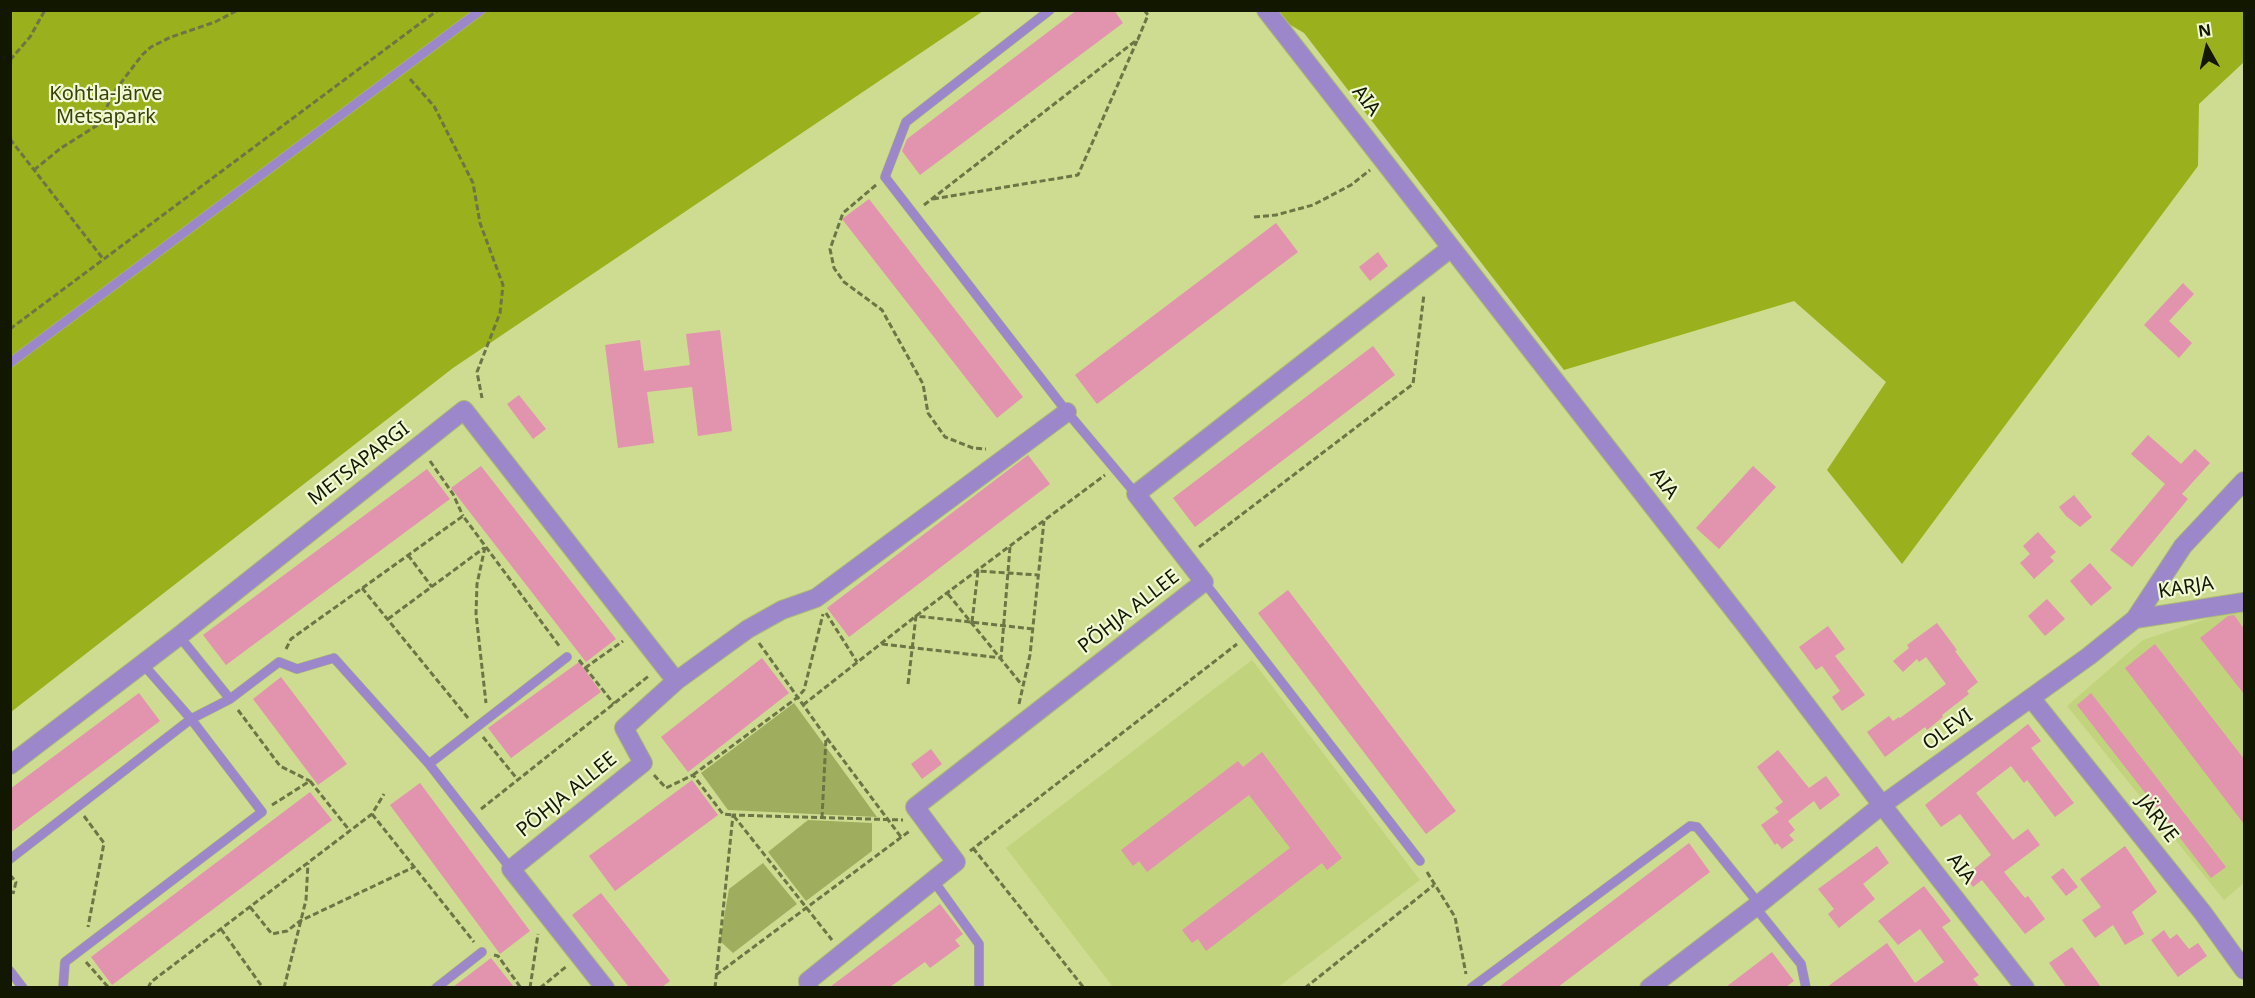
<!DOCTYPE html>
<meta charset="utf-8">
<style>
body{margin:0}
#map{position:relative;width:2255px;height:998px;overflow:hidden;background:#cddc90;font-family:"Noto Sans",sans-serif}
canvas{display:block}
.frame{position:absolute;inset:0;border:12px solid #121700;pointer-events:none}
.north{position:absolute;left:2177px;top:18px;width:60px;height:60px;-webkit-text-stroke:4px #f0f9d3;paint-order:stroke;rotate:352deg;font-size:16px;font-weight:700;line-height:24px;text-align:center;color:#121700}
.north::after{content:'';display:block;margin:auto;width:21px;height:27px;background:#121700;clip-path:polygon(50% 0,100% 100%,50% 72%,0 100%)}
</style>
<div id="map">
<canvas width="2255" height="998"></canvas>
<div class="frame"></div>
<div class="north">N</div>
</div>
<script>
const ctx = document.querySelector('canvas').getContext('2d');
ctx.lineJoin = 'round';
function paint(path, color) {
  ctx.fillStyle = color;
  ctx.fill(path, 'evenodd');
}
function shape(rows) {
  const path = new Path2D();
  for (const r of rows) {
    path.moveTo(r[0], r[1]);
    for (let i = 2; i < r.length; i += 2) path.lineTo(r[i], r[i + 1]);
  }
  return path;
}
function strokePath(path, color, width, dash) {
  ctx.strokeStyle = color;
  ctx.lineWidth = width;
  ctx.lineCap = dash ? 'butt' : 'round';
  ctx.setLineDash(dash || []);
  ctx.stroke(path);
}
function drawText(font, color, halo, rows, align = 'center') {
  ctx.font = font + ' "Noto Sans",sans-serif';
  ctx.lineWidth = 4.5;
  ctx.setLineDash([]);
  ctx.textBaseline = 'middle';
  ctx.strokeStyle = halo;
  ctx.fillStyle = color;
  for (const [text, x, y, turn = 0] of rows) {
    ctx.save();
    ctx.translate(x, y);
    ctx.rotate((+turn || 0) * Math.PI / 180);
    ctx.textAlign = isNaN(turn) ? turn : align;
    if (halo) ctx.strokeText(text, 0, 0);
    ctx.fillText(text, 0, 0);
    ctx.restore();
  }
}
paint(shape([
 [2244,610,2244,883,2224,900,2067,706,2143,640,2227,612],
 [1252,660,1420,880,1278,987,1113,987,1006,848]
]), '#c2d37e');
paint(shape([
 [794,703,877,817,728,810,701,773],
 [808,820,872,823,872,851,806,901,768,852],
 [763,863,797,904,733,953,720,941,729,889]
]), '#9ead5e');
paint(shape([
 [11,11,983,11,453,368,11,712],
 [1267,11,2244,11,2244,62,2199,104,2198,166,1902,564,1827,470,1886,382,1794,301,1564,370,1304,33]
]), '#9bb01d');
paint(shape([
 [1077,10,1114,10,1123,23,920,175,902,151,907,139],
 [869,199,1023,397,997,418,842,219],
 [1276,223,1298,252,1097,404,1075,375],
 [1378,252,1388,266,1370,281,1359,267],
 [2183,283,2194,294,2169,321,2192,343,2179,358,2144,325],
 [720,330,732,431,698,436,692,387,647,392,654,443,618,448,605,345,640,340,644,371,690,365,686,334],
 [1373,346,1395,375,1195,527,1173,498],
 [519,395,546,429,533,439,507,404],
 [2148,435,2181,464,2195,449,2210,463,2182,494,2188,499,2132,567,2110,550,2165,484,2131,454],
 [1028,455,1050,484,849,637,827,608],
 [481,466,616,639,586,662,451,488],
 [1753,466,1776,487,1719,549,1696,528],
 [427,469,450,499,226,665,203,635],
 [2074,495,2092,517,2080,527,2066,516,2059,507],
 [2038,532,2056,552,2050,557,2054,561,2034,579,2020,563,2030,554,2023,546],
 [2090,563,2112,588,2091,606,2070,581],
 [1288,590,1456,811,1426,834,1258,613],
 [2047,599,2065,619,2045,636,2028,616],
 [2234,615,2244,629,2244,694,2200,638,2228,616],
 [1937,623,1957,650,1955,651,1978,682,1967,691,1969,694,1942,715,1943,717,1927,730,1925,727,1885,757,1867,732,1889,716,1893,721,1899,717,1900,718,1946,684,1926,657,1919,662,1917,659,1903,672,1893,661,1909,648,1907,645],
 [1828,626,1845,649,1835,656,1865,695,1842,711,1832,697,1840,691,1822,666,1816,670,1799,647],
 [2155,644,2244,759,2244,824,2125,668],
 [762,658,789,693,688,772,661,737],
 [579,662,601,692,511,758,488,728],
 [281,677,347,764,318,785,253,699],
 [139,693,160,721,10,833,10,789],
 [2091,693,2226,867,2211,878,2077,705],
 [2028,724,2041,741,2031,748,2074,803,2055,817,2027,780,2024,783,2011,766,1976,793,2013,840,2028,829,2040,845,2004,872,2025,898,2028,896,2045,919,2025,934,1982,880,1973,887,1965,876,1991,855,1960,814,1941,827,1925,805],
 [931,749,942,764,922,779,911,764],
 [1778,750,1809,788,1826,776,1840,795,1820,810,1814,801,1788,821,1795,830,1789,835,1794,840,1782,849,1777,843,1775,845,1761,825,1779,812,1775,808,1783,802,1757,767],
 [1262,752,1342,858,1327,870,1322,863,1206,951,1198,939,1192,943,1182,930,1290,848,1249,795,1147,872,1139,861,1133,866,1121,850,1238,761,1243,767],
 [692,780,718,815,615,891,589,856],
 [420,783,530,931,500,954,390,805],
 [310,792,332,820,112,985,91,957],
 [1689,843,1710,872,1558,987,1499,987],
 [1877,846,1889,863,1863,884,1875,899,1839,928,1828,914,1834,909,1818,889],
 [2125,846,2157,892,2132,912,2144,934,2125,945,2113,925,2095,938,2082,920,2101,907,2080,879],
 [2063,868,2078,887,2066,896,2051,877],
 [1924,886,1951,921,1942,927,1979,975,1973,979,1980,987,1827,987,1887,943,1915,983,1944,962,1920,929,1898,945,1878,921],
 [601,893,670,981,662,987,629,987,572,915],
 [940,904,963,934,955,940,960,946,930,968,925,962,890,987,830,987],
 [2164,930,2170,939,2177,934,2189,949,2198,943,2207,956,2178,977,2151,940],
 [2072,947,2101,987,2066,987,2049,963],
 [1772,952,1794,981,1786,987,1726,987],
 [491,958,514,987,453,987]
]), '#e293ad');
const lane = shape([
 [1050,10,906,122,885,177,1067,412,1136,494],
 [10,363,481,10],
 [1204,582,1420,861],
 [179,636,230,699,279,662,297,669,334,658,429,764],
 [10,859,191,719,230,699],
 [511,869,429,764,567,657],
 [933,880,979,944,979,988],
 [1755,907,1801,964,1806,988],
 [10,971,23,988],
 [63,988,65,962,262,812,191,719,142,663],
 [436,988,482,952],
 [1471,988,1690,826,1697,827,1759,904]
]);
const street = shape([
 [1266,10,1747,627,1882,805,2025,988],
 [2135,619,2244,602],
 [2031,698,2203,913,2244,970],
 [10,765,179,636,464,410,676,681],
 [605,988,511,869,643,763,624,728,676,681,748,629,782,610,816,598,1067,412],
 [809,988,808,981,956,862,915,807,1204,582,1136,494,1451,248],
 [1649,988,1759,904,1882,805,2089,656,2135,619,2183,546,2244,481]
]);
strokePath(lane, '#abb976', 10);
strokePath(street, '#abb976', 20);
strokePath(shape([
 [10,60,30,37,45,10],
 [410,79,434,106,473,183,480,223,503,285,500,313,477,372,482,398],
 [10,139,104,260],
 [34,170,61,148,101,123,111,96,142,55,151,47,171,37,215,22,238,10],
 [876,185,843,213,830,249,834,268,844,282,882,310,923,384,928,413,945,437,973,448,986,449],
 [933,199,1078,175,1137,41],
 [924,205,1138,39,1148,15,1144,10],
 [1254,217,1276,215,1313,205,1351,185,1370,170],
 [10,329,438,10],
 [430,461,453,494,463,516],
 [485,547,477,584,476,614,486,703],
 [1199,547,1413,384,1424,294],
 [408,555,432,587],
 [362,588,468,718],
 [948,594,1022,685],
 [826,613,857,662],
 [388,619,484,548],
 [972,622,978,571,1038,575],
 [759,643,826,737,901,837],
 [882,644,1001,658,1010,547],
 [286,649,291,639,463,516,560,647],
 [579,660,614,704],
 [585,668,623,641],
 [908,684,916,616,1033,629],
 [1019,704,1030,655,1044,521],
 [803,705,916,616,1105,475],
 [238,710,280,766,310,781],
 [483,737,518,780],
 [654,775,666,788,693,775,723,814,733,815,832,940],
 [693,775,798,697,804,690,823,614],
 [272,805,310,781,350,831],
 [481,809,650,675],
 [372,814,474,942],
 [84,816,104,843,88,927],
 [822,818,826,738],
 [973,848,1084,988],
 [970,851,1237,644],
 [1427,872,1455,917,1466,974],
 [10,875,16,882,13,894],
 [250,907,272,934,287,931,300,921,414,867],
 [221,929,263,988],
 [494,955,498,956,521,988],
 [86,962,109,988],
 [716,975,911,830],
 [148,988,151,982,372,814,384,794],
 [284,988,306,900,308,863],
 [530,988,538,934],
 [540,988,567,966],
 [715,988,733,815,903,820],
 [1305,988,1434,885]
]), '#6c7545', 3, [6, 3]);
strokePath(lane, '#9c87ca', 9);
strokePath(street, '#9c87ca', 18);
drawText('20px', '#394109', '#f0f9d3', [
 ["Kohtla-Järve",106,94],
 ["Metsapark",106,117]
]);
drawText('20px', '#121700', '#f0f9d3', [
 ["AIA",1366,101,52],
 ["METSAPARGI",359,464,-38],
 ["AIA",1664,484,52],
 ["KARJA",2186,588,-9],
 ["PÕHJA ALLEE",1129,612,-38],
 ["OLEVI",1948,730,-36],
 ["PÕHJA ALLEE",567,795,-39],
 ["JÄRVE",2157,819,52],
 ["AIA",1961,869,52]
]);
</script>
